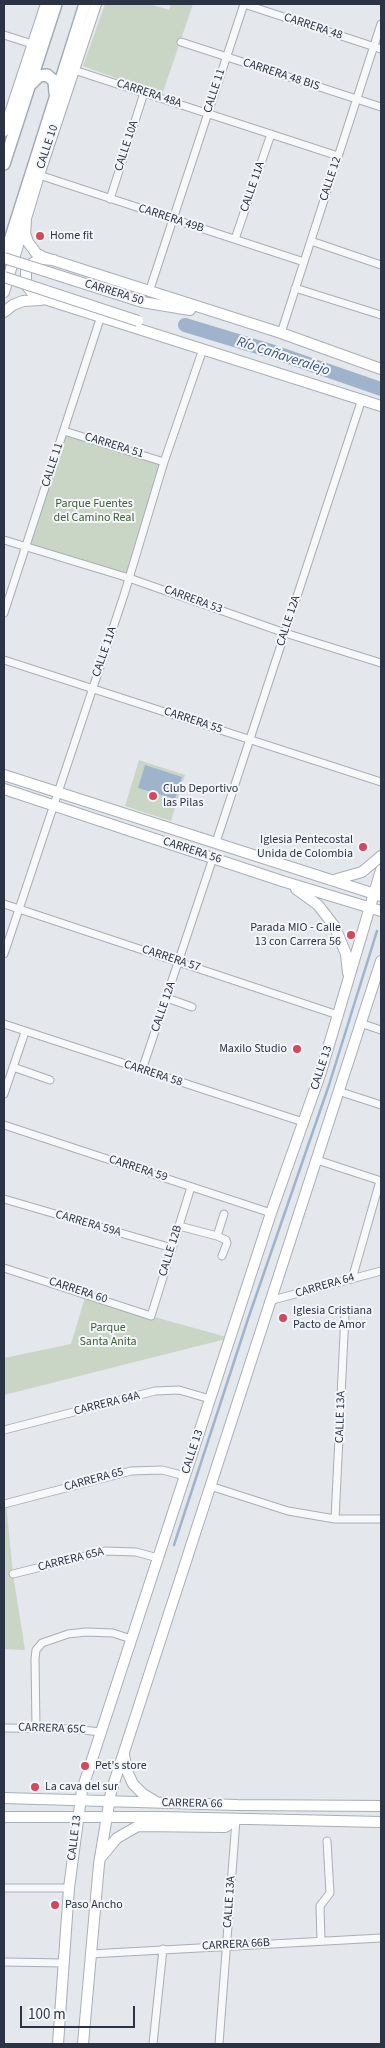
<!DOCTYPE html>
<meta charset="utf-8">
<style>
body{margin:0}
#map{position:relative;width:385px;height:2048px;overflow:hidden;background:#e4e7ec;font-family:"Source Sans 3",sans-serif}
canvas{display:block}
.frame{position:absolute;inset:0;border:5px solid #2b3445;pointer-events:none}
.scale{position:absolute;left:20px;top:2006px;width:115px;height:22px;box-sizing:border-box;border:2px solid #2b3445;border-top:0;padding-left:6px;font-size:15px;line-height:18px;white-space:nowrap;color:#2b3445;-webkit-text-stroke:4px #f4f6f9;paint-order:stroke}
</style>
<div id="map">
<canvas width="385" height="2048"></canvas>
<div class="frame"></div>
<div class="scale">100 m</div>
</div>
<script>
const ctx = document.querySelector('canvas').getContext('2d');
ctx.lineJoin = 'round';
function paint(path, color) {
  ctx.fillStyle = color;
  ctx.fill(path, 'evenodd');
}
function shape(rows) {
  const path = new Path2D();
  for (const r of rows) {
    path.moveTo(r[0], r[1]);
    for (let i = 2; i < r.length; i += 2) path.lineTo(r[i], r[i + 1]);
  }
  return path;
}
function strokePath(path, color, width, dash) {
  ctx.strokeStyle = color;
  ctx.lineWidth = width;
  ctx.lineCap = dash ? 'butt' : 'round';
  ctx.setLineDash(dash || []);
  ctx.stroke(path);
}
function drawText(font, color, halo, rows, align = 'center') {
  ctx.font = font + ' "Source Sans 3",sans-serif';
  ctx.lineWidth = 4;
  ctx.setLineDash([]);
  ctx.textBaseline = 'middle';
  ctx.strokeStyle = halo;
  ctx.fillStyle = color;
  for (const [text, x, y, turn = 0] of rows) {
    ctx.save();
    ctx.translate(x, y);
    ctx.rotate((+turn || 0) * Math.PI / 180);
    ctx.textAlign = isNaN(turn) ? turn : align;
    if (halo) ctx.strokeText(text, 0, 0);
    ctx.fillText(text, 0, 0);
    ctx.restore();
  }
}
paint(shape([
 [105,4,150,4,169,10,171,4,193,4,162,95,83,66],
 [64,431,164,462,129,578,27,547],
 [139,760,185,775,171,821,125,806],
 [86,1294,151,1316,230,1338,4,1395,4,1358,71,1344],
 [6,1503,13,1574,25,1650,4,1649,4,1504]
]), '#c9d6c5');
paint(shape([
 [145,765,182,777,175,799,138,788]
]), '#9fb4cc');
strokePath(shape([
 [174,1545,248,1319,329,1085,377,931]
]), '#9fb4cc', 2.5);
strokePath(shape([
 [185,325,274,352,381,389]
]), '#9fb4cc', 14);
const street = shape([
 [4,35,32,44],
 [181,42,381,107],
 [74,70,338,156],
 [39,175,304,262],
 [110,199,144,93],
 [235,239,271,134],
 [311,241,381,265],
 [295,288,381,315],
 [149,292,244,4,381,49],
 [281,333,381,24],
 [64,431,164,462],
 [4,540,129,578,285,633,381,663],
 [4,613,101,316],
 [4,660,381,782],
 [216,842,362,399],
 [4,904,338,1015],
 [4,954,124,595,164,462,203,349],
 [167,998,192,1007],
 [360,1023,381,1030],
 [4,1024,303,1122],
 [13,1067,50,1080],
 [142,1070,213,858],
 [338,1091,381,1105],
 [4,1094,25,1032],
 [4,1125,271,1213],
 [317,1160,381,1181],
 [4,1199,172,1248],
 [179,1226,217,1236,224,1214],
 [217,1236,226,1240,227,1243,222,1256],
 [4,1268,151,1316,191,1187],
 [352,1279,380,1181],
 [269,1301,381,1271],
 [4,1430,155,1391,179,1390,210,1399],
 [210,1486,288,1511,335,1519,381,1519],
 [4,1504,131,1471,162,1470,185,1476],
 [335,1519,345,1314],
 [13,1574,105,1551,136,1552,158,1558],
 [4,1728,74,1729,100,1732],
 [36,1728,35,1659,36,1650,42,1643,68,1634,86,1632,113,1633,131,1639],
 [4,1888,69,1888],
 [321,1941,320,1906,330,1893,327,1841],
 [90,1954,381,1938],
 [4,1962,64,1963],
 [153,2044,163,1949],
 [219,2044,236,1820]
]);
const secondary = shape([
 [4,131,46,4],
 [26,222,25,233,28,242,36,253,43,257,281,333,381,369],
 [54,260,40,259,31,264,26,271,26,285,35,296,381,406],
 [4,292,39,175,96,4],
 [142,302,190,310],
 [4,312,13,305,23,301,41,300],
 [4,775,381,896],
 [4,789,282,881,381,911],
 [337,879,362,872,381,856],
 [296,889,318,905,335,927,346,954,348,973],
 [124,1755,127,1771,133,1784,143,1794,155,1801],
 [4,1798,237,1805,381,1806],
 [4,1817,160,1817,381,1822],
 [102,1856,117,1838,138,1826,225,1827,236,1820],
 [58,2044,69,1888,82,1790,271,1213,320,1075,381,870],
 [83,2044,99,1864,111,1792,381,961]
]);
const primary = shape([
 [31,84,39,76,47,75,54,81,55,93],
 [4,164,56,4],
 [4,259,85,4]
]);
strokePath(street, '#a9aeb7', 9);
strokePath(secondary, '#a9aeb7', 12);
strokePath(primary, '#a3abb8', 14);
strokePath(street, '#f7f8fa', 7);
strokePath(secondary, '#fff', 10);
strokePath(primary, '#fff', 11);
const secondaryBridge = shape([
 [4,258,142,302],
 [4,277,138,321]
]);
strokePath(secondaryBridge, '#a9aeb7', 12, []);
strokePath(secondaryBridge, '#fff', 10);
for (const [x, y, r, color] of [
 [40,236,5,"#d1495b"],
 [153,796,5,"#d1495b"],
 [363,847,5,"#d1495b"],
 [351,935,5,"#d1495b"],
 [297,1049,5,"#d1495b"],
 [283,1318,5,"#d1495b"],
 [85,1766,5,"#d1495b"],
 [35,1787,5,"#d1495b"],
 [55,1905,5,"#d1495b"]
]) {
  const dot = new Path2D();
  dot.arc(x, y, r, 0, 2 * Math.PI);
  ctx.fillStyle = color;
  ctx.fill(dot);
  strokePath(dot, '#f4f6f9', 2);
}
drawText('12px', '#2b3445', '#f4f6f9', [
 ["CARRERA 48",313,27,18],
 ["CARRERA 48 BIS",281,75,18],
 ["CALLE 11",215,91,-72],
 ["CARRERA 48A",149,94,18],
 ["CALLE 10A",127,146,-72],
 ["CALLE 10",48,147,-72],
 ["CALLE 12",331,179,-72],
 ["CALLE 11A",253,187,-71],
 ["CARRERA 49B",171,219,18],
 ["CARRERA 50",114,293,17],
 ["CARRERA 51",114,446,17],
 ["CALLE 11",53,465,-72],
 ["CARRERA 53",193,600,20],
 ["CALLE 12A",289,621,-72],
 ["CALLE 11A",105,652,-71],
 ["CARRERA 55",193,721,18],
 ["CARRERA 56",192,851,18],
 ["CARRERA 57",171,959,18],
 ["CALLE 12A",164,1007,-71],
 ["CALLE 13",322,1068,-72],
 ["CARRERA 58",153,1074,18],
 ["CARRERA 59",138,1169,18],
 ["CARRERA 59A",88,1224,16],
 ["CALLE 12B",171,1251,-73],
 ["CARRERA 64",325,1286,-16],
 ["CARRERA 60",78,1291,18],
 ["CARRERA 64A",107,1404,-14],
 ["CALLE 13A",341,1417,-88],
 ["CALLE 13",193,1452,-72],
 ["CARRERA 65",94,1480,-15],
 ["CARRERA 65A",71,1560,-14],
 ["CARRERA 65C",52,1729,2],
 ["CARRERA 66",192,1804,1],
 ["CALLE 13",75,1838,-83],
 ["CALLE 13A",230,1902,-86],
 ["CARRERA 66B",236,1945,-3]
]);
drawText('12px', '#2b3445', '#f4f6f9', [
 ["Home fit",50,236],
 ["Club Deportivo",163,789],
 ["las Pilas",163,803],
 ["Iglesia Pentecostal",353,840,"right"],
 ["Unida de Colombia",353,854,"right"],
 ["Parada MIO - Calle",341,928,"right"],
 ["13 con Carrera 56",341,942,"right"],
 ["Maxilo Studio",287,1049,"right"],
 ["Iglesia Cristiana",293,1311],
 ["Pacto de Amor",293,1325],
 ["Pet's store",95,1766],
 ["La cava del sur",45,1787],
 ["Paso Ancho",65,1905]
], 'left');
drawText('12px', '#3f6138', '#f4f6f9', [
 ["Parque Fuentes",94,504],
 ["del Camino Real",94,518],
 ["Parque",108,1328],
 ["Santa Anita",108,1342]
]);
drawText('italic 14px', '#34527a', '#f4f6f9', [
 ["Río Cañaveralejo",283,357,18]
]);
</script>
